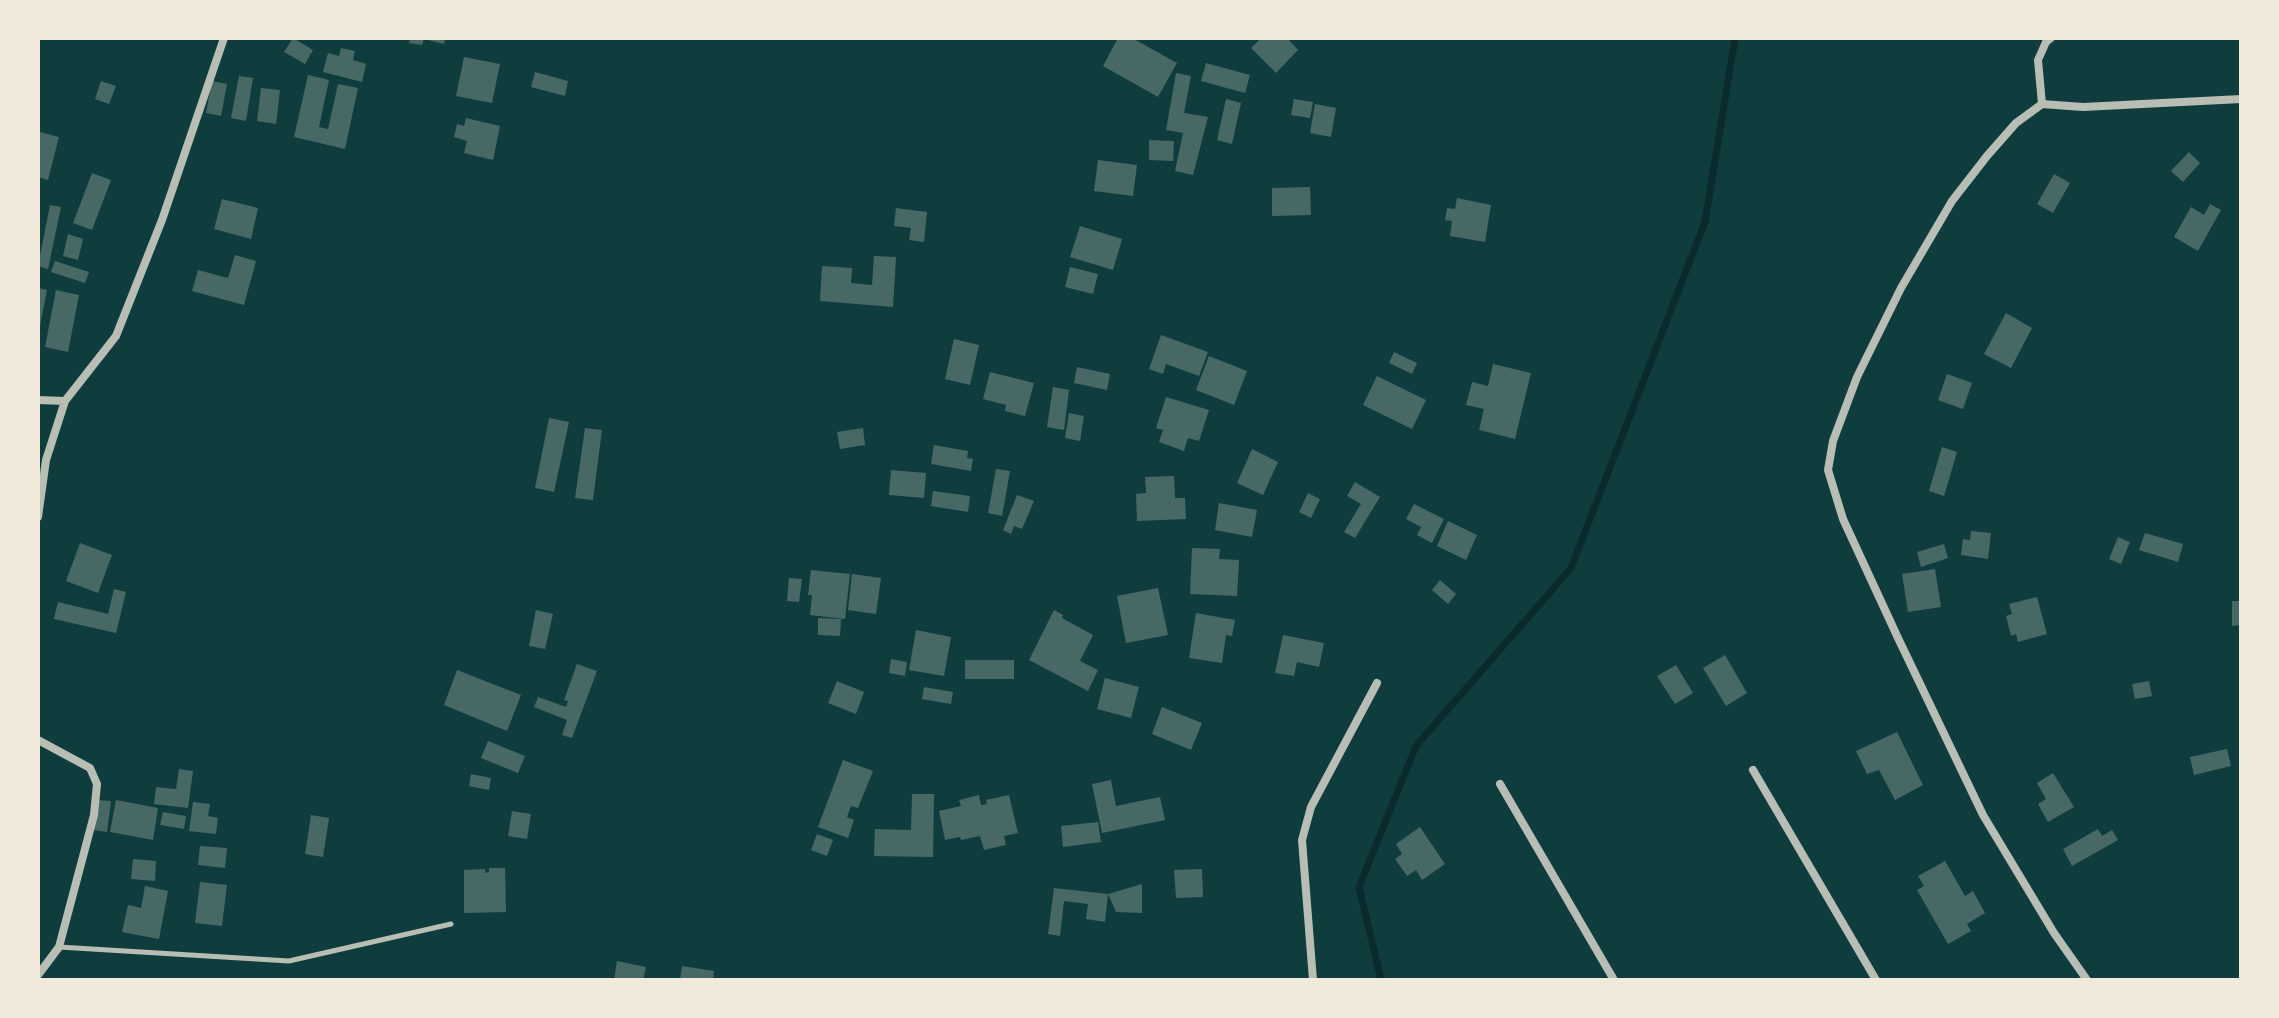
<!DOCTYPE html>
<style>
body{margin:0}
#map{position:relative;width:2279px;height:1018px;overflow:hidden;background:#0f3d3e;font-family:"DejaVu Sans",sans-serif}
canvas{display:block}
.frame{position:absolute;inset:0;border:40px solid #f1e9da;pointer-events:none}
</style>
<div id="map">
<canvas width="2279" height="1018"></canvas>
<div class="frame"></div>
</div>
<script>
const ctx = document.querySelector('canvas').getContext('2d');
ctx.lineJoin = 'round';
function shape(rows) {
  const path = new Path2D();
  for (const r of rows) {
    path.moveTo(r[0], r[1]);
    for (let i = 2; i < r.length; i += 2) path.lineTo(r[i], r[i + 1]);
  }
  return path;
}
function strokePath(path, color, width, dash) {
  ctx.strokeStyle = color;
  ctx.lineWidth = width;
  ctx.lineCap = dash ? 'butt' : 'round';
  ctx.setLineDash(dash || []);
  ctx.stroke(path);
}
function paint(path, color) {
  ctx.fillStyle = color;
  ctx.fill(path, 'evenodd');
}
strokePath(shape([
 [1381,980,1359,887,1416,746,1571,568,1705,222,1735,38]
]), '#0a2a2b', 7);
paint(shape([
 [293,38,313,50,305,64,284,52],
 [410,38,445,38,444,44,424,39,422,45,409,43],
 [1118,38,1132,38,1177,63,1158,97,1103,66],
 [1261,38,1287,38,1298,50,1276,73,1251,48],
 [341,48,355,51,353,60,366,64,362,82,323,72,328,53,339,56],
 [464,57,500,64,492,103,456,96],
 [1206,63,1250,75,1245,93,1201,81],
 [535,72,568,81,565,96,531,87],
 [1176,73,1191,76,1184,113,1208,117,1193,175,1175,171,1183,133,1166,130],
 [308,75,329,80,319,127,328,129,338,84,358,88,345,149,294,137],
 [239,76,253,78,246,121,231,118],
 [101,81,116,86,109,104,95,99],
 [212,81,227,84,221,116,206,113],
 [261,88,280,90,276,124,257,121],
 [1226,99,1241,103,1232,144,1217,140],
 [1294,99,1313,102,1310,118,1291,115],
 [1315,104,1336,108,1331,137,1310,133],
 [466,118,500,126,493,160,464,153,467,141,454,137,457,124,464,126],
 [40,132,59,137,48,180,38,177],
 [1149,140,1174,141,1173,161,1149,160],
 [2189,152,2200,163,2183,182,2171,171],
 [1098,160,1137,165,1133,196,1094,191],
 [92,173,111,180,92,230,73,223],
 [2054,174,2070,183,2053,213,2037,204],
 [1310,187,1311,215,1272,216,1272,188],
 [1457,198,1491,205,1485,242,1450,236,1452,221,1445,220,1447,208,1455,209],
 [222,199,258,208,251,239,214,229],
 [2210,204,2221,210,2198,251,2174,237,2191,207,2204,215],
 [50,205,61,207,48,269,38,266],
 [896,208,927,212,924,242,909,240,911,228,894,226],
 [1080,226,1122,239,1113,270,1070,257],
 [68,234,83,239,78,260,63,256],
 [235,255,256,261,244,305,192,291,198,270,228,278],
 [874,256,896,257,893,307,820,301,822,266,852,268,851,283,872,285],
 [55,261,89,272,85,283,51,272],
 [1070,267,1098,274,1093,294,1065,287],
 [38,288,47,290,39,331,38,331],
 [56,290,79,295,68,352,45,347],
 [2006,313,2032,328,2011,368,1984,354],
 [1161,335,1208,352,1199,376,1166,364,1163,374,1149,369],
 [954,339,979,345,970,385,945,379],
 [1394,352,1417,363,1412,374,1389,363],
 [1209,356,1247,371,1234,405,1196,390],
 [1493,364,1531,373,1515,439,1479,430,1484,409,1466,405,1472,382,1488,386],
 [1077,367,1110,374,1107,390,1074,383],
 [990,372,1034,383,1025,416,1005,411,1006,405,983,399],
 [1947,374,1972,383,1963,409,1938,400],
 [1377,376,1426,400,1412,429,1363,405],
 [1053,387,1069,390,1064,430,1047,427],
 [1166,397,1209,410,1199,441,1188,438,1184,451,1159,442,1163,430,1156,428],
 [1069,413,1084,416,1080,441,1065,438],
 [549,418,569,422,554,492,535,488],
 [585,428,602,430,593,500,575,498],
 [863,428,865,445,840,449,837,432],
 [934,445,968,451,967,458,973,459,971,471,931,464],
 [1942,447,1957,452,1944,496,1929,491],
 [1252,449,1278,462,1263,495,1237,483],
 [996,469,1010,471,1002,516,988,513],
 [891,470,926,473,924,498,889,495],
 [1174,476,1175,498,1185,498,1186,519,1137,521,1136,494,1146,493,1145,477],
 [1355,482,1380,497,1355,538,1344,532,1361,504,1347,496],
 [933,491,970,496,968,512,931,506],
 [1308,493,1320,499,1311,518,1299,512],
 [1017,495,1034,501,1022,529,1014,526,1011,534,1003,530],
 [1219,503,1257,510,1252,537,1215,530],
 [1414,504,1444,519,1432,543,1417,535,1421,527,1406,519],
 [1448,521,1477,535,1466,560,1437,546],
 [1971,531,1991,533,1988,559,1961,555,1963,539,1970,540],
 [2145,533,2183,544,2178,562,2139,550],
 [2118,537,2130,542,2121,564,2109,559],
 [80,543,112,555,98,593,66,581],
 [1944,544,1948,558,1921,567,1917,552],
 [1192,548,1220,549,1219,559,1239,560,1237,596,1190,594],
 [1935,569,1941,607,1908,612,1902,574],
 [811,570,850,574,845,619,810,615,812,595,808,595],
 [852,574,881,578,876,614,848,610],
 [789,578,802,579,799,602,787,601],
 [1440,580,1456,594,1448,604,1432,590],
 [1158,588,1168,635,1126,643,1117,596],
 [114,589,126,592,116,633,54,619,58,602,108,614],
 [2037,597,2047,634,2018,642,2016,634,2011,636,2006,616,2012,614,2009,604],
 [2232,601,2241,601,2241,625,2232,626],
 [536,610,553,614,545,649,529,646],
 [1054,610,1063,615,1062,618,1093,635,1080,661,1098,670,1088,691,1029,660],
 [1196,613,1235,620,1232,636,1226,635,1222,663,1189,658],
 [818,618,841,619,840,636,818,635],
 [916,630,951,637,944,676,909,670],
 [1283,635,1324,643,1319,667,1297,662,1294,676,1275,673],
 [1725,655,1747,693,1726,706,1703,668],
 [891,659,907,662,905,676,889,673],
 [965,660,1014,660,1014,679,965,679],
 [577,664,597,671,572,738,562,735,567,720,534,707,538,697,566,707,568,701,564,700],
 [1676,665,1693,693,1675,704,1657,676],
 [457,670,521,695,507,731,444,705],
 [1105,678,1139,687,1131,718,1097,709],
 [837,681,864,692,856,714,828,703],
 [2149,681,2152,696,2135,699,2132,684],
 [924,687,953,692,951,704,922,699],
 [1162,707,1202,723,1191,750,1152,734],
 [1897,732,1923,785,1895,800,1879,770,1867,774,1856,751],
 [488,741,525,756,518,773,481,758],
 [2227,749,2231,766,2194,775,2190,757],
 [843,760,873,771,858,808,851,806,847,817,854,820,848,838,818,827],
 [179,769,193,771,188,808,154,804,156,787,176,789],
 [2053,773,2074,807,2048,822,2038,804,2046,799,2037,783],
 [471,774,491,778,489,790,469,786],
 [1111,780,1116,806,1160,797,1165,820,1102,833,1092,784],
 [912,794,934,794,933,857,874,856,875,829,911,830],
 [979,795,981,805,987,804,986,800,1009,795,1018,833,1004,836,1006,845,984,850,980,836,961,840,960,837,945,840,939,811,961,806,959,800],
 [97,800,111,801,107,832,94,830],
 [116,800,158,808,153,840,110,832],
 [193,802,210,804,208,816,218,818,216,834,189,831],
 [512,811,531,814,527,839,508,836],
 [163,812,186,816,184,829,160,825],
 [311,815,329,818,323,857,305,854],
 [1098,822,1101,842,1063,847,1061,826],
 [1420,827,1445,864,1422,880,1416,870,1407,876,1395,859,1402,854,1396,844],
 [2098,829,2102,836,2112,830,2118,840,2072,866,2063,849],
 [817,834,833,840,827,856,811,850],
 [200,846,227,848,225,868,198,865],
 [133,859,156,861,155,881,131,879],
 [1945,861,1965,896,1973,891,1985,913,1967,924,1971,931,1948,944,1917,890,1924,886,1918,876],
 [489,868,505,868,506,912,464,913,464,870,485,869,485,873,489,872],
 [1202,869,1203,897,1176,898,1174,870],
 [200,882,227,885,222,926,195,923],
 [1142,884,1142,913,1116,912,1108,894,1105,922,1086,919,1088,904,1064,901,1060,936,1048,934,1054,888,1108,894],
 [145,886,168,891,159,939,122,932,128,905,141,908],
 [617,961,646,967,643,980,614,980],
 [682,966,714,971,713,980,680,980]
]), '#486865');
strokePath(shape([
 [59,947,289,961,451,924]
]), '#b8beb3', 5);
strokePath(shape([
 [2042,104,2038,60,2046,42,2051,38],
 [38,400,65,401],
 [38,517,46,460,65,401,116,336,162,220,224,38],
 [38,740,90,768,97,784,94,815,59,947,38,975],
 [1753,770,1876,980],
 [1500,784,1614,980],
 [1313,980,1302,840,1311,807,1377,683],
 [2087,980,2054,933,1983,815,1898,638,1843,519,1828,470,1833,441,1857,377,1901,288,1952,201,1987,156,2016,123,2042,104,2083,107,2241,99]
]), '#b8beb3', 8);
</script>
